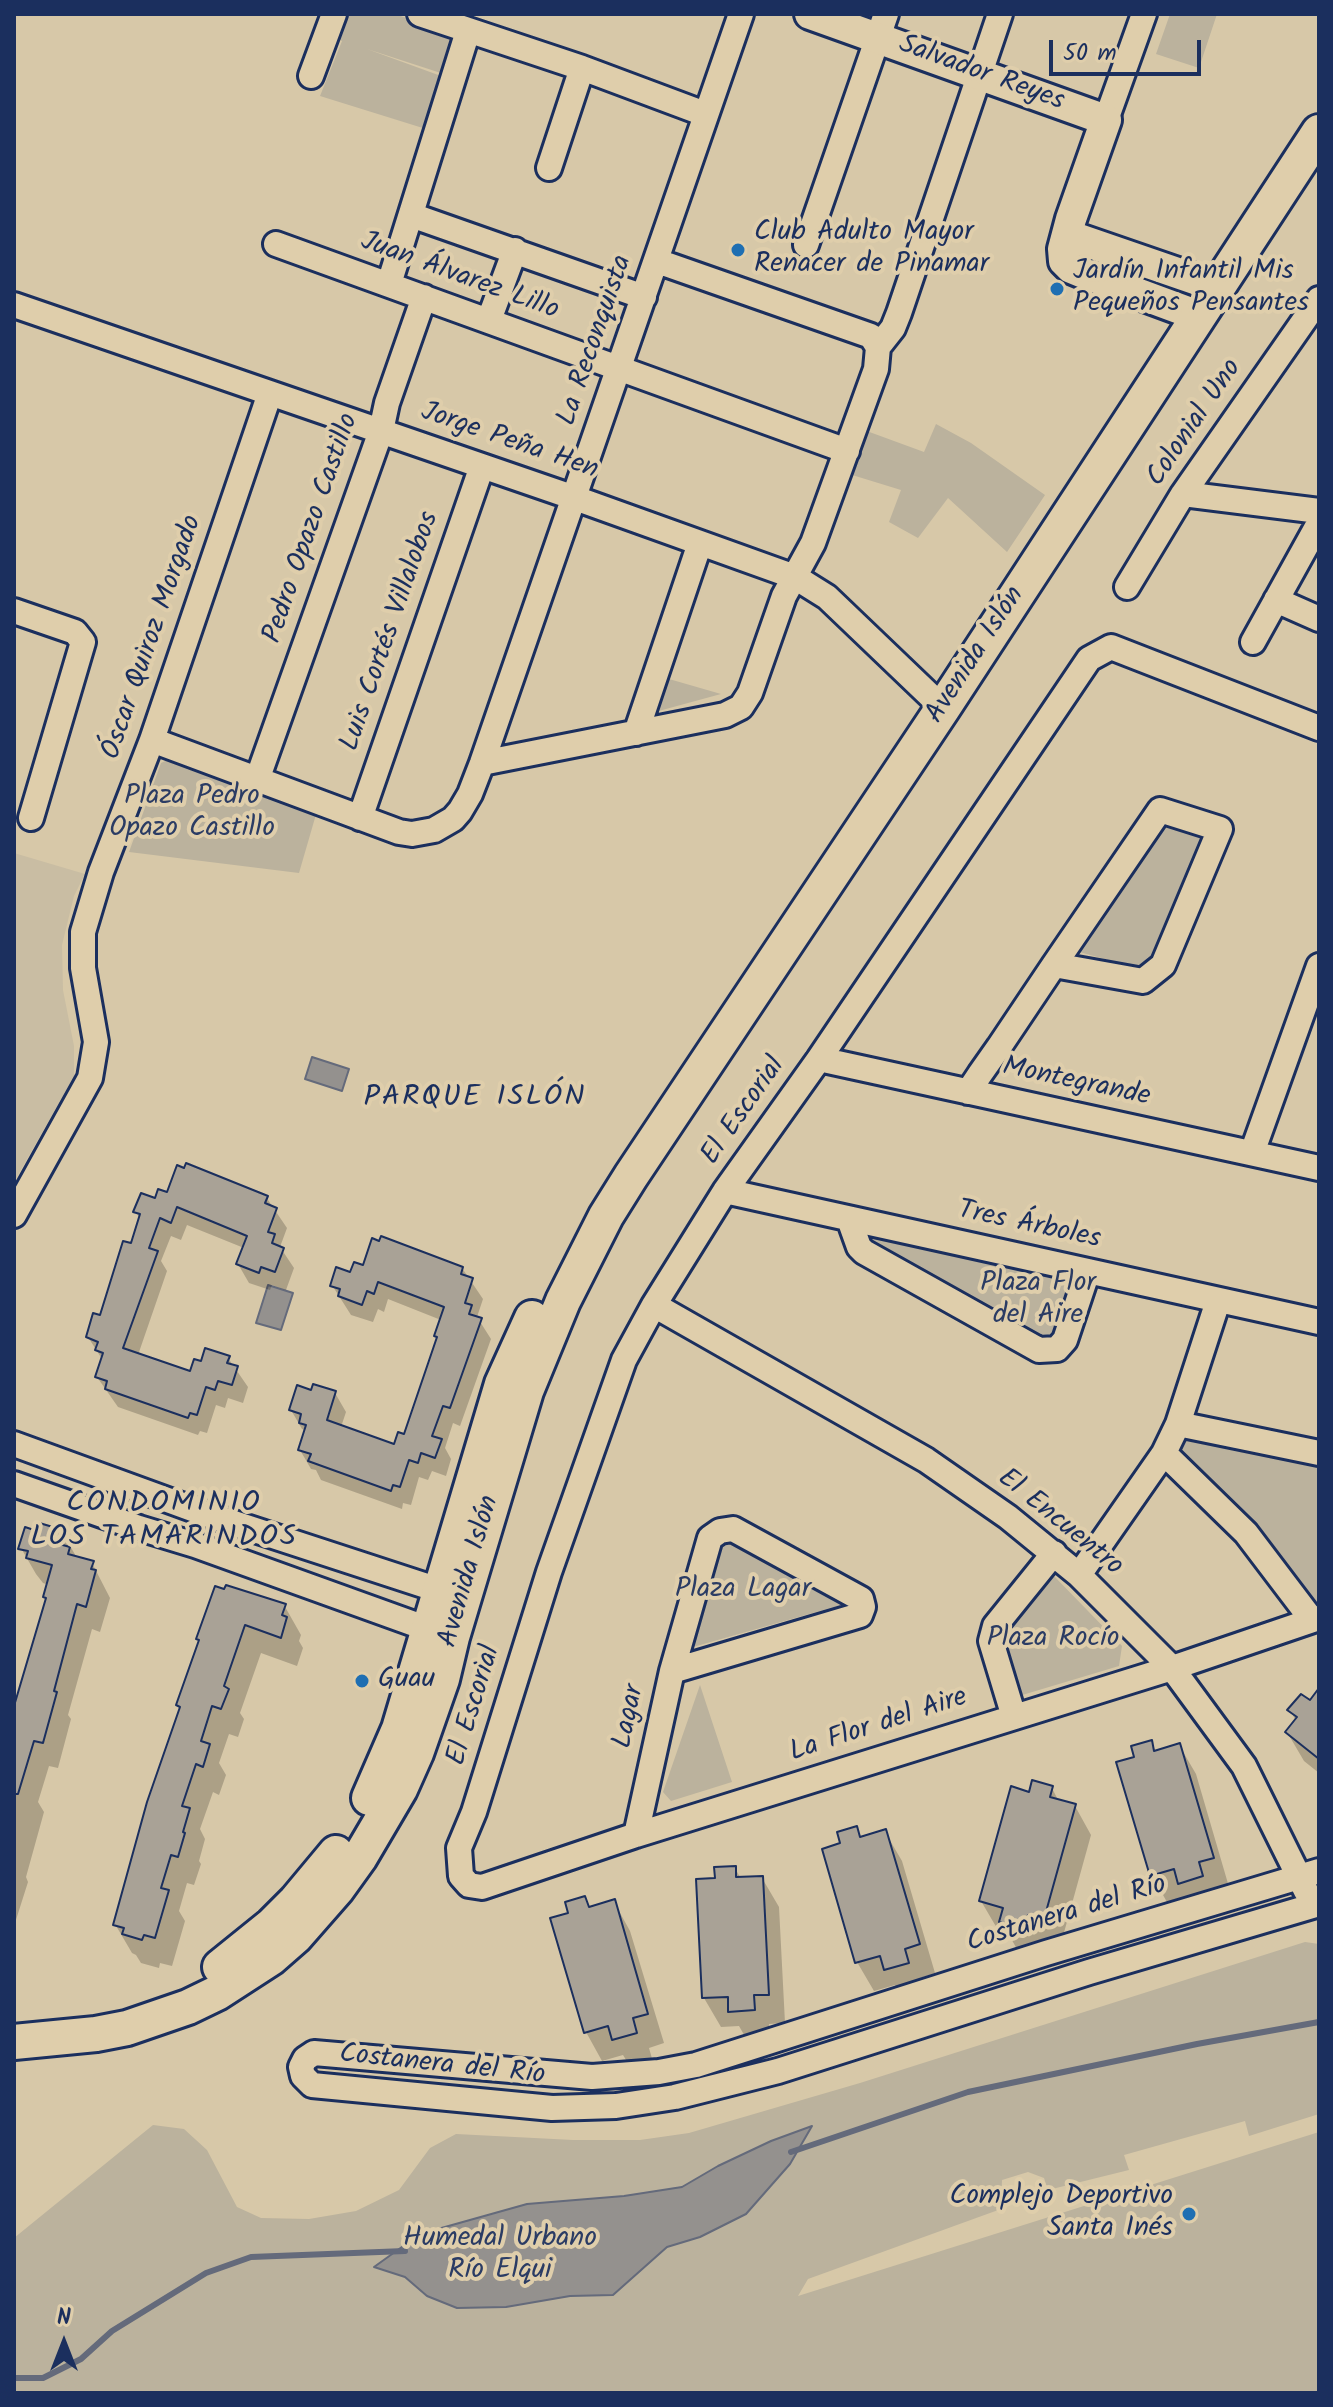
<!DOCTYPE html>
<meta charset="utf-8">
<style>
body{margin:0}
#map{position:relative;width:1333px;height:2407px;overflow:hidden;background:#d7c8a8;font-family:Kalam,sans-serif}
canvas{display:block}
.frame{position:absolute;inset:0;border:16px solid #1b2f5e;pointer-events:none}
.north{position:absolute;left:24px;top:2303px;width:80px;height:80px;-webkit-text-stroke:6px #dfceab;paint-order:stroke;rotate:0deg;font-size:22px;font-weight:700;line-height:32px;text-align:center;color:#1b2f5e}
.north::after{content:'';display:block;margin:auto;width:28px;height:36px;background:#1b2f5e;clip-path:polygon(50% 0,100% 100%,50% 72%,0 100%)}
.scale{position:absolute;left:1049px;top:40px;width:152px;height:36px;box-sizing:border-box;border:4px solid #1b2f5e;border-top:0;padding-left:10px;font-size:24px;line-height:28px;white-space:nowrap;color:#1b2f5e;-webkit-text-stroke:6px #dfceab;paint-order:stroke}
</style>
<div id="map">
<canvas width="1333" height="2407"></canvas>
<div class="frame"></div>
<div class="north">N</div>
<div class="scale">50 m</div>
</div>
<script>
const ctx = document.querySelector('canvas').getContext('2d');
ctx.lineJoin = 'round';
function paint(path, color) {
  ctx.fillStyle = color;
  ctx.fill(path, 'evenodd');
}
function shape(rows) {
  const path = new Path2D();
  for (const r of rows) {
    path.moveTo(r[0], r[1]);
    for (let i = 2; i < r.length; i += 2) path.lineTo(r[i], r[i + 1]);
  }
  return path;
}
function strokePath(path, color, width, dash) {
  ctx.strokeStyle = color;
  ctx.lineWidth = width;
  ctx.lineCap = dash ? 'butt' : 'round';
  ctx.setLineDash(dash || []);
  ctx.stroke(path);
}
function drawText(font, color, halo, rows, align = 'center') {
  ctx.font = font + ' Kalam,sans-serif';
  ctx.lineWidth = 8;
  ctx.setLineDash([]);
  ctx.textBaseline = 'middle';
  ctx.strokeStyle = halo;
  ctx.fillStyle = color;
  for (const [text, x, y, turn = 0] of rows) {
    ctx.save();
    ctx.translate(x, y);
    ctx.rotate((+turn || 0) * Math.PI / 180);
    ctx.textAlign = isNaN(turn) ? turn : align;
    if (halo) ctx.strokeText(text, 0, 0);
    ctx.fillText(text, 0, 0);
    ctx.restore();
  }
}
paint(shape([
 [14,853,85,874,74,896,62,945,63,990,74,1046,74,1076,14,1182]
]), '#c9bda3');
paint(shape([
 [348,14,395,14,458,37,447,75,367,49,441,76,426,129,320,96,342,41,338,39],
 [1170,14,1217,14,1199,68,1156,54],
 [936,424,971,443,1045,495,1007,552,948,498,918,538,889,522,901,490,849,474,864,430,924,452],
 [669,679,721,694,655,712],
 [172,758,317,811,299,873,129,852,161,763],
 [1165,819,1208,835,1147,971,1076,951],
 [868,1233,1070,1278,1075,1283,1057,1334,1045,1341,873,1245],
 [1187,1436,1319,1462,1319,1600,1311,1603,1178,1451],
 [729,1540,841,1601,841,1605,686,1649,720,1542],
 [1053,1575,1122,1646,1119,1666,1019,1696,1004,1632,1008,1625],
 [700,1685,732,1782,671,1801,663,1792],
 [1305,1942,1319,1944,1319,2114,1249,2136,1245,2121,1124,2155,1129,2170,1048,2190,1044,2178,1028,2172,1002,2180,1001,2209,808,2279,798,2296,1319,2132,1319,2393,14,2393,14,2238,153,2125,184,2129,207,2150,237,2207,261,2218,309,2219,356,2211,399,2190,430,2148,456,2134,573,2140,640,2140,689,2133,860,2083]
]), '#bbb29d');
const water = shape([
 [312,1057,349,1069,342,1091,305,1079,312,1057],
 [268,1285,293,1293,281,1330,256,1323,268,1285],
 [812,2126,790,2164,746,2214,700,2237,667,2247,613,2295,570,2296,506,2307,457,2308,427,2296,405,2277,374,2267,420,2234,527,2204,624,2196,682,2187,718,2166,771,2141,812,2126]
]);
paint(water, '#94918e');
strokePath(water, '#646a7b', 2);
paint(shape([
 [168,1195,266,1197,287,1228,280,1247,294,1268,286,1290,272,1285,270,1290,249,1283,238,1264,244,1248,187,1225,181,1240,171,1236,161,1261,167,1271,138,1355,192,1374,228,1358,248,1387,243,1403,228,1398,225,1408,216,1405,207,1433,200,1431,198,1435,118,1407,97,1377,102,1359,88,1337,101,1317,132,1246,140,1219,136,1212],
 [462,1268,483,1299,477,1317,491,1339,460,1426,453,1423,445,1448,451,1459,446,1476,432,1471,428,1480,419,1477,411,1505,403,1503,402,1509,321,1480,316,1470,311,1469,300,1450,305,1430,302,1429,291,1410,312,1392,335,1393,346,1412,341,1427,395,1446,405,1437,438,1340,436,1336,441,1320,388,1299,384,1312,378,1309,373,1322,351,1315,332,1285,352,1274],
 [62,1532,77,1558,92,1563,110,1598,100,1632,92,1629,68,1715,71,1719,58,1768,49,1766,38,1802,44,1812,26,1877,28,1882,15,1923,14,1709,48,1601,49,1585,43,1583,36,1574,21,1548],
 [216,1588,284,1605,301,1635,299,1641,303,1648,297,1666,261,1653,240,1713,244,1719,238,1737,229,1734,219,1763,226,1775,219,1795,213,1792,200,1829,205,1839,199,1861,201,1864,194,1885,187,1883,179,1911,185,1921,172,1966,160,1963,159,1968,141,1963,136,1955,132,1953,115,1924,181,1709,179,1705],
 [1319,1692,1319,1773,1304,1761,1287,1732,1296,1721,1290,1710,1310,1703],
 [1151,1742,1156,1752,1179,1745,1196,1774,1229,1887,1168,1904,1152,1875,1137,1758],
 [1052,1788,1059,1802,1075,1806,1091,1835,1060,1947,1018,1951,1008,1933,998,1930,981,1901,1031,1794],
 [856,1829,862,1838,885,1832,902,1861,935,1973,920,1978,924,1992,902,1998,895,1985,874,1991,857,1962],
 [735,1868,741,1879,762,1878,779,1907,785,2023,769,2024,770,2039,747,2040,739,2026,721,2027,704,1998,717,1880],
 [584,1899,590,1908,614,1902,630,1931,664,2043,649,2048,653,2062,631,2068,623,2055,602,2061,586,2032,571,1914]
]), '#0003');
strokePath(shape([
 [791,2152,968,2092,1197,2044,1319,2022],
 [14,2378,43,2378,81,2359,112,2331,206,2273,251,2257,405,2251]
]), '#646a7b', 6);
const building = shape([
 [186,1163,268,1196,265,1203,277,1208,268,1232,275,1234,272,1243,284,1248,275,1272,261,1267,259,1273,236,1264,247,1236,177,1207,171,1223,160,1218,149,1248,158,1251,123,1348,190,1371,194,1359,201,1361,205,1348,230,1356,227,1363,238,1366,232,1385,218,1381,215,1390,206,1387,197,1415,190,1413,188,1418,105,1389,107,1381,95,1377,103,1353,95,1350,98,1342,86,1337,93,1313,100,1315,123,1241,131,1243,140,1214,133,1212,141,1193,155,1198,158,1189,167,1192,177,1165,184,1168,186,1163],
 [381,1236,463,1267,461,1274,473,1278,465,1303,472,1305,469,1314,482,1318,450,1408,443,1406,432,1436,442,1439,435,1458,421,1453,418,1463,409,1460,400,1487,393,1485,391,1491,308,1461,311,1454,298,1450,306,1425,299,1423,301,1414,289,1410,297,1385,311,1390,313,1384,336,1391,327,1420,394,1444,398,1432,404,1434,437,1337,434,1336,444,1307,378,1282,374,1294,367,1291,362,1305,338,1296,340,1289,330,1286,336,1267,350,1272,354,1262,363,1265,372,1238,379,1241,381,1236],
 [36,1522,63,1530,59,1544,70,1547,68,1554,94,1561,91,1569,96,1570,86,1607,77,1604,54,1691,57,1692,43,1743,34,1741,18,1794,14,1794,14,1706,46,1598,43,1597,52,1565,26,1558,28,1551,18,1549,25,1527,34,1530,36,1522],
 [226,1585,286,1604,282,1615,287,1617,281,1638,245,1625,224,1686,229,1689,221,1709,212,1706,201,1741,210,1744,203,1767,196,1764,182,1806,190,1808,183,1832,185,1833,178,1857,171,1855,161,1888,169,1890,155,1938,144,1935,142,1940,122,1934,124,1928,113,1925,147,1802,180,1707,176,1705,199,1640,196,1639,215,1586,224,1589,226,1585],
 [1319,1688,1319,1759,1285,1732,1297,1717,1287,1710,1301,1694,1310,1700,1319,1688],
 [1152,1740,1154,1751,1180,1743,1214,1858,1199,1862,1203,1876,1178,1884,1174,1869,1150,1876,1116,1762,1134,1757,1131,1746,1152,1740],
 [1032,1780,1053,1786,1050,1797,1076,1804,1044,1919,1028,1915,1024,1929,999,1922,1003,1908,979,1901,1011,1786,1029,1792,1032,1780],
 [857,1826,860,1837,886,1829,920,1944,905,1949,909,1963,884,1970,880,1956,855,1963,822,1849,840,1843,837,1832,857,1826],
 [736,1866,736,1877,763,1876,769,1995,754,1995,755,2010,728,2012,728,1997,702,1998,696,1879,715,1878,714,1867,736,1866],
 [585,1896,589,1907,615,1899,648,2014,633,2018,637,2033,612,2040,608,2026,584,2033,550,1918,568,1913,565,1902,585,1896]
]);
paint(building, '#a9a296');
strokePath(building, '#1b2f5e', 2);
const minor = shape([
 [420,14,582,68,705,114],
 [311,76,334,14],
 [1106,120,1144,14],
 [549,168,582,68],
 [411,215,644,297],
 [276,244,847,451],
 [806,245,886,14],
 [657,261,871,336,878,347],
 [389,284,468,31],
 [14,305,575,498,795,577,827,597,943,708],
 [489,320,515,250],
 [878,347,893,328,899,313,1000,14],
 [1183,494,1319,511],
 [1127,587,1183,494,1319,299],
 [1276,600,1319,619],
 [14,611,75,632,83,642,31,818],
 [1253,642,1319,523],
 [1319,728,1111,647,1089,659,819,1059,725,1191,654,1305,624,1360,549,1572,474,1812,459,1848,461,1876,469,1885,482,1887,636,1835,1172,1668,1319,1618],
 [636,733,700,543],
 [152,740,399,832,412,834,434,830,453,819,460,811,470,794,482,763,741,14],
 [482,763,725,715,741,707,750,693,784,596,813,543,876,369,878,347],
 [257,780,381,431,387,403,424,297],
 [360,818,482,466],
 [819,1059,1319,1168],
 [968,1092,980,1074,999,1047,1054,965,1160,810,1220,829,1163,965,1143,981,1054,965],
 [1252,1153,1319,966],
 [725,1191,1319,1322],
 [14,1215,90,1078,96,1042,83,968,83,932,101,872,152,740,270,393],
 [849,1219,859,1247,864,1252,1039,1350,1057,1349,1065,1340,1088,1271],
 [654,1305,926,1460,1008,1517,1079,1575,1172,1668,1244,1766,1306,1891],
 [1178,1424,1319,1453],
 [14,1444,206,1514,454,1595],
 [1164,1453,1246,1533,1312,1620],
 [14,1484,139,1528,195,1545,442,1634],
 [1079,1575,1164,1453,1178,1424,1218,1301],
 [1014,1717,991,1641,995,1626,1054,1553],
 [636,1835,672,1671,710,1538,720,1531,733,1529,861,1599,863,1607,860,1615,672,1671],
 [1319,1871,1046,1953,696,2065,659,2072,592,2077,314,2053,305,2059,301,2067,303,2076,312,2085,552,2108,616,2106,675,2097,778,2071,1089,1972,1319,1904]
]);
const tertiary = shape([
 [810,14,1106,120,1071,219,1063,249,1064,261,1071,268,1088,275,1199,316],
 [1067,235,1218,287]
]);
const secondary = shape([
 [369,1798,399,1729,502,1384,532,1318],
 [220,1967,272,1925,296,1901,336,1853],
 [14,2042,96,2034,127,2028,188,2007,217,1993,271,1958,295,1937,337,1889,360,1857,400,1789,416,1753,442,1679,452,1637,526,1391,563,1301,606,1216,631,1176,943,708,1319,132]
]);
strokePath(minor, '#1b2f5e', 30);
strokePath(tertiary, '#1b2f5e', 36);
strokePath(secondary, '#1b2f5e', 40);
strokePath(minor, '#dfceab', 24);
strokePath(tertiary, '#dfceab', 30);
strokePath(secondary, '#dfceab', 34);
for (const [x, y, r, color] of [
 [738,250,8,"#1f6fb2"],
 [1057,289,8,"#1f6fb2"],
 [362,1681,8,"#1f6fb2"],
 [1189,2214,8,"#1f6fb2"]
]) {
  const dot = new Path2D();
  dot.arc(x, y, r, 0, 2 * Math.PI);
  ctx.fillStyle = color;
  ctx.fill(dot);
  strokePath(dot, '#dfceab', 3);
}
drawText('28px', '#1b2f5e', '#dfceab', [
 ["Salvador Reyes",981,75,20],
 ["Juan Álvarez Lillo",459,278,20],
 ["La Reconquista",597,341,-71],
 ["Colonial Uno",1196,424,-56],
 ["Jorge Peña Hen",509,443,19],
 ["Pedro Opazo Castillo",313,529,-71],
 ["Luis Cortés Villalobos",392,632,-71],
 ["Óscar Quiroz Morgado",154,638,-71],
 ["Avenida Islón",977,656,-57],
 ["Montegrande",1076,1084,12],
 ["El Escorial",745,1112,-55],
 ["Tres Árboles",1029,1227,12],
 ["El Encuentro",1059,1524,39],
 ["Avenida Islón",471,1572,-74],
 ["El Escorial",476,1706,-73],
 ["Lagar",631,1717,-78],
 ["La Flor del Aire",879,1727,-18],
 ["Costanera del Río",1067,1916,-17],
 ["Costanera del Río",442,2067,6]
]);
drawText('28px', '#1b2f5e', '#dfceab', [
 ["Club Adulto Mayor",754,234],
 ["Renacer de Pinamar",754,266],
 ["Jardín Infantil Mis",1073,273],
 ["Pequeños Pensantes",1073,305],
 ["Guau",378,1681],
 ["Complejo Deportivo",1173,2198,"right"],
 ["Santa Inés",1173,2230,"right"]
], 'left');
drawText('28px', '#2b3c64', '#dfceab', [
 ["Plaza Pedro",192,798],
 ["Opazo Castillo",192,830],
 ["Plaza Flor",1038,1285],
 ["del Aire",1038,1317],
 ["Plaza Lagar",743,1591],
 ["Plaza Rocío",1053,1640],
 ["Humedal Urbano",500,2240],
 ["Río Elqui",500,2272]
]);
ctx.letterSpacing = '2px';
drawText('30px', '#1b2f5e', '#dfceab', [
 ["PARQUE ISLÓN",475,1100],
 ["CONDOMINIO",164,1506],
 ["LOS TAMARINDOS",164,1540]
]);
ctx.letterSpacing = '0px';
</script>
